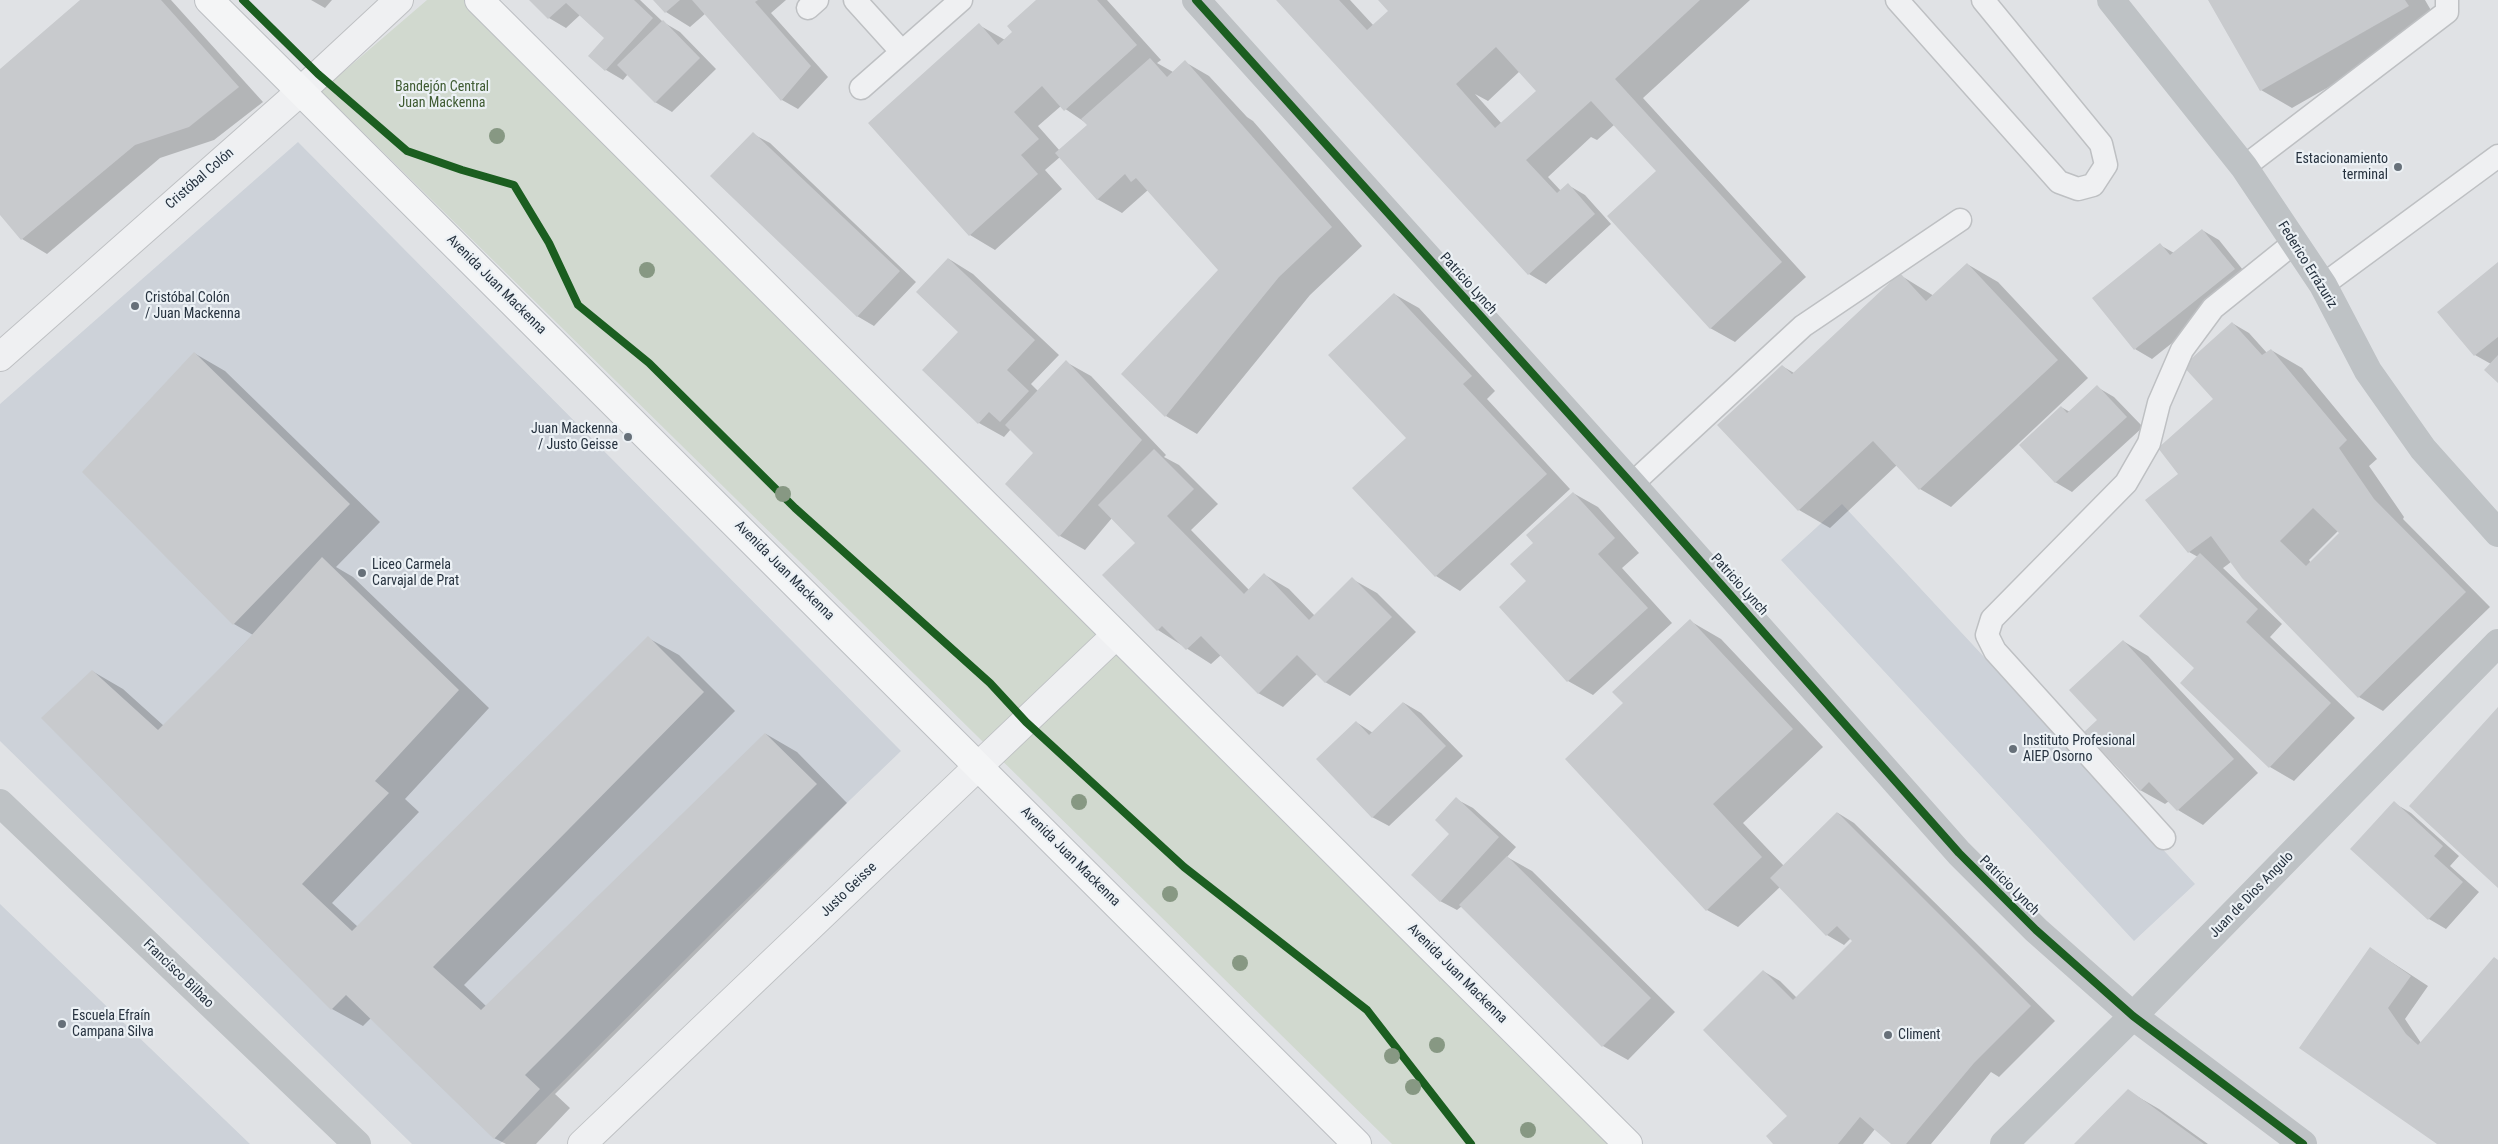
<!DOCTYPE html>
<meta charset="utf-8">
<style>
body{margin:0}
canvas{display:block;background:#e0e2e5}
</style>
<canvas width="2498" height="1144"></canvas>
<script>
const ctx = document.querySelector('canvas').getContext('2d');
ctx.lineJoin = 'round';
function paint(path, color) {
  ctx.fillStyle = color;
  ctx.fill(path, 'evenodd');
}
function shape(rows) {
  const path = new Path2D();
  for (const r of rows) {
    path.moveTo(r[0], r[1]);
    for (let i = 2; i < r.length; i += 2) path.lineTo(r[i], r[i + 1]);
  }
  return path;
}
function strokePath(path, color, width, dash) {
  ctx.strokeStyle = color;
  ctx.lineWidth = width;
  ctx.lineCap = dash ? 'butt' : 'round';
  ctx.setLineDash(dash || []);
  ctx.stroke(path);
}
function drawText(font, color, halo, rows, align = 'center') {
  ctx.font = font + ' "Roboto Condensed",sans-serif';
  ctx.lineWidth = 4.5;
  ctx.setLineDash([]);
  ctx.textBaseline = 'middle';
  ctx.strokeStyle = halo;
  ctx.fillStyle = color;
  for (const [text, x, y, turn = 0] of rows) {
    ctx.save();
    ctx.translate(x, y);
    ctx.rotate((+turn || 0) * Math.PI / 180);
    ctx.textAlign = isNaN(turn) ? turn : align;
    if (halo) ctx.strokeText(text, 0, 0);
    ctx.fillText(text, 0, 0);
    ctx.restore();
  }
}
paint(shape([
 [298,142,901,751,726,919,500,1144,412,1144,0,741,0,404],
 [1842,504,2195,884,2134,941,1781,560],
 [0,904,250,1144,0,1144]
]), '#cdd2d9');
paint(shape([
 [427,0,464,0,1610,1144,1392,1144,321,91]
]), '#d1d9cf');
paint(shape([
 [82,0,171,0,263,102,214,140,160,158,47,254,22,239,0,213,0,71],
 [311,0,332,0,325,8],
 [530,0,640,0,663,22,680,32,716,69,672,112,655,102,628,74,623,80,606,70,605,38,580,15,566,28,549,18],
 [655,0,786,0,771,13,828,77,798,109,782,100,706,13,690,27,666,12],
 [1038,0,1107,0,1161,60,1157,63,1173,72,1185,62,1209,76,1247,117,1253,121,1362,246,1310,295,1197,434,1166,416,1220,270,1148,190,1122,213,1097,199,1060,157,1045,170,1062,189,995,250,970,235,869,123,979,25,1005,40,1014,32],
 [1061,106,1089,125,1060,151,1038,126],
 [1277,0,1350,0,1374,26,1393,15,1380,0,1750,0,1643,98,1806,277,1735,342,1710,328,1658,172,1614,125,1597,140,1591,137,1548,177,1561,191,1568,185,1585,195,1611,224,1546,284,1529,274],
 [1520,71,1541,95,1502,124,1475,94,1488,101],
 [2209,0,2425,0,2439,24,2292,108,2261,90],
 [753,134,770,143,916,282,874,326,857,316],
 [2202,230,2219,240,2251,280,2152,359,2135,349,2160,245,2174,253],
 [949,259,973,274,1059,355,1031,384,1038,391,1066,362,1091,376,1166,455,1164,457,1179,465,1218,504,1191,530,1249,590,1265,575,1289,589,1315,616,1352,579,1377,593,1416,632,1350,696,1325,682,1317,674,1283,707,1258,693,1221,655,1211,664,1158,630,1136,543,1112,518,1085,550,1060,536,1007,484,1034,453,1011,429,1004,437,979,423,959,332],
 [2498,263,2498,381,2491,364,2475,355,2439,312],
 [1967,264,1998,282,2088,378,1951,507,1920,489,1897,465,1830,528,1799,510,1782,366,1794,373,1900,275,1934,296],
 [1394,294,1419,308,1495,391,1487,399,1570,489,1460,591,1436,576,1407,438],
 [2232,323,2249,333,2267,353,2271,350,2302,368,2377,459,2369,466,2404,517,2403,519,2490,607,2383,711,2359,697,2231,562,2223,568,2282,624,2270,637,2355,718,2294,781,2270,767,2196,668,2198,557,2189,552,2179,474,2215,399],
 [2338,531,2341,533,2311,563,2309,560],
 [194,353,225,371,380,522,336,567,353,577,489,708,405,799,419,812,332,903,358,927,648,638,679,655,735,711,464,985,487,1007,766,734,797,752,847,803,555,1094,570,1108,536,1144,506,1144,494,1138,371,1018,363,1026,332,1009,92,671,123,689,164,726,253,635,234,624],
 [2097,387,2114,397,2143,427,2072,492,2055,482,2061,407,2070,412],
 [1573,493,1598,507,1639,553,1622,568,1672,623,1593,695,1568,681,1500,607,1528,581,1535,543],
 [1690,621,1721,639,1823,747,1743,823,1784,866,1838,813,1854,823,2055,1021,1999,1077,1991,1072,1931,1144,1893,1144,1875,1129,1863,1144,1775,1144,1789,1116,1763,971,1780,981,1797,998,1853,941,1851,938,1844,945,1827,935,1780,887,1738,927,1707,910,1625,703],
 [2123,641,2148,656,2258,773,2203,825,2178,810,2169,801,2165,804,2140,790,2099,720],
 [1404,703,1421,713,1463,756,1389,826,1372,817,1356,722,1373,733],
 [1456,799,1473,808,1516,847,1507,857,1532,871,1675,1012,1628,1060,1603,1046,1462,906,1457,910,1440,901],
 [2394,803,2411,813,2459,856,2450,866,2479,892,2446,929,2429,919],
 [2370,948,2428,986,2405,1019,2421,1043,2498,960,2498,1144,2440,1144,2359,1087],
 [2128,1091,2159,1109,2208,1144,2075,1144]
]), '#0003');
paint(shape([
 [80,0,161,0,239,87,189,127,135,145,21,240,0,215,0,69],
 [529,0,634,0,653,18,605,71,588,56,604,38,566,3,548,19],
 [653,0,680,0,665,13],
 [692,0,758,0,755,2,811,66,781,101],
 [1036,0,1097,0,1137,45,1064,111,1042,86,1014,112,1039,139,1021,155,1038,174,969,236,868,123,979,23,998,45,1012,32,1007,26],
 [1276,0,1339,0,1367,30,1388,11,1378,0,1700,0,1615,79,1782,262,1710,329,1607,216,1656,171,1591,101,1526,160,1557,193,1568,183,1595,214,1528,275],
 [1496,47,1536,91,1495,128,1456,84],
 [2208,0,2405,0,2409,6,2260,91],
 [663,20,700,58,655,103,617,65],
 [1150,58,1167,77,1185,60,1332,227,1279,277,1165,417,1121,374,1218,270,1136,178,1131,182,1125,174,1097,200,1055,153,1087,125,1081,119],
 [753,132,900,271,857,317,710,176],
 [2202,229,2235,269,2134,350,2092,298,2160,243,2170,255],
 [948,258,1035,340,1007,370,1029,391,1000,422,989,412,978,424,922,370,958,332,916,292],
 [2498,262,2498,337,2474,356,2437,312],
 [1967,263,2058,360,1919,490,1873,441,1798,511,1717,425,1782,365,1792,374,1900,273,1926,301],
 [1394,293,1472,376,1463,384,1547,474,1435,577,1352,488,1406,438,1328,355],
 [2232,322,2262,355,2271,349,2347,440,2339,448,2374,499,2466,592,2358,698,2242,578,2211,536,2188,553,2145,500,2178,474,2158,448,2213,399,2183,366],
 [2313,508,2339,533,2306,566,2280,541],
 [194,352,350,504,233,625,82,472],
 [2498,355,2498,383,2484,370],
 [1066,360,1142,440,1059,537,1005,484,1033,453,1005,425],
 [2097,385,2127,417,2055,483,2019,445,2061,406,2067,413],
 [1154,449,1194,489,1167,516,1244,594,1264,573,1309,620,1352,577,1392,617,1325,683,1297,655,1258,694,1201,636,1186,650,1162,626,1157,631,1102,575,1135,543,1098,505],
 [1573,492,1615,538,1598,554,1648,608,1567,682,1499,607,1526,581,1510,564,1533,543,1526,535],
 [2200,553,2258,609,2246,622,2331,703,2269,768,2180,683,2194,668,2139,616],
 [322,557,459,690,375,781,389,793,302,884,352,931,648,636,704,692,433,967,481,1010,765,733,817,784,525,1075,540,1089,494,1139,346,995,331,1010,41,718,92,670,158,730,240,648],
 [1690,619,1793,729,1713,804,1762,857,1706,911,1565,759,1623,703,1612,692],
 [2123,640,2234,759,2177,811,2149,782,2140,791,2084,732,2097,720,2069,690],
 [1403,702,1446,746,1372,818,1316,759,1356,721,1369,735],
 [2498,707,2498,888,2409,806],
 [1456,797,1499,837,1440,902,1411,875,1449,834,1435,820],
 [2394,801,2443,846,2434,856,2463,882,2428,920,2350,849],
 [1837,812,2031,1006,1974,1063,1906,1144,1891,1144,1860,1117,1838,1144,1773,1144,1766,1136,1787,1116,1703,1030,1763,970,1793,1000,1852,941,1837,926,1826,936,1770,878],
 [1507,856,1651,998,1602,1047,1459,905],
 [2370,947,2411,976,2388,1008,2406,1034,2418,1045,2494,957,2498,960,2498,1144,2437,1144,2299,1048],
 [2128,1089,2204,1144,2074,1144]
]), '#c8cacd');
const lane = shape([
 [855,0,902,52],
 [1897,0,2059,182,2078,189,2093,185,2106,165,2101,144,1983,0],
 [808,8,817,0],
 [861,88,961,0],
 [2244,167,2447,12,2447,0],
 [2323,285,2498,156],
 [1632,484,1803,326,1960,220],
 [2164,838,1995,651,1987,635,1992,619,2126,483,2149,443,2159,403,2182,350,2213,308,2295,242]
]);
const street = shape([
 [0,357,301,91,399,0],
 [582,1144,1116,635]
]);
const primary = shape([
 [209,0,1357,1144],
 [479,0,1628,1144]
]);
strokePath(lane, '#bec0c3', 25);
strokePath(street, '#bec0c3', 30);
strokePath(primary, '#bcbfc3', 30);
strokePath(lane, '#eff0f2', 22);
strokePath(street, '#eff0f2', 28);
strokePath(shape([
 [1196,0,1632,484,1959,853,2036,930,2133,1016,2303,1144],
 [2111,0,2244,167,2323,285,2368,371,2423,449,2498,533],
 [0,803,357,1144],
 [2004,1144,2133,1016,2498,643]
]), '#bec2c5', 28);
strokePath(primary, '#f4f5f6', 28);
strokePath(shape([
 [243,0,318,74,407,151,462,170,514,185,549,243,578,305,649,363,795,508,990,683,1026,722,1184,867,1367,1010,1471,1144],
 [1196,0,1632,484,1959,853,2036,930,2133,1016,2303,1144]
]), '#1b5e20', 8);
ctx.fillStyle = '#879883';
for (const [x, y] of [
 [497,136],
 [647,270],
 [783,494],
 [1079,802],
 [1170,894],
 [1240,963],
 [1437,1045],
 [1392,1056],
 [1413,1087],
 [1528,1130]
]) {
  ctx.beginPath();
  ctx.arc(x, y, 8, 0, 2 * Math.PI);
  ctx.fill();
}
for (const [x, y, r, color] of [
 [2398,167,5,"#677079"],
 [135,306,5,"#677079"],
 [628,437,5,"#677079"],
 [362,573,5,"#677079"],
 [2013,749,5,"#677079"],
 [62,1024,5,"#677079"],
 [1888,1035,5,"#677079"]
]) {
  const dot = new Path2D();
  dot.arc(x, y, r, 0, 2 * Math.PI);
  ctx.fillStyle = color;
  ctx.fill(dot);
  strokePath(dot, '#ecf1f5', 2);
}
drawText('14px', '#3f5b32', '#ecf1f5', [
 ["Bandejón Central",442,87],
 ["Juan Mackenna",442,103]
]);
drawText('14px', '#26323f', '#ecf1f5', [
 ["Estacionamiento",2388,159,"right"],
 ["terminal",2388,175,"right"],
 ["Cristóbal Colón",145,298],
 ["/ Juan Mackenna",145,314],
 ["Juan Mackenna",618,429,"right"],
 ["/ Justo Geisse",618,445,"right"],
 ["Liceo Carmela",372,565],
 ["Carvajal de Prat",372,581],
 ["Instituto Profesional",2023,741],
 ["AIEP Osorno",2023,757],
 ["Escuela Efraín",72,1016],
 ["Campana Silva",72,1032],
 ["Climent",1898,1035]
], 'left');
drawText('14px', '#26323f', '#ecf1f5', [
 ["Cristóbal Colón",200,179,-41],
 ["Federico Errázuriz",2307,265,58],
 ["Patricio Lynch",1468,284,48],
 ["Avenida Juan Mackenna",496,285,45],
 ["Avenida Juan Mackenna",784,571,45],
 ["Patricio Lynch",1739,585,48],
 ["Avenida Juan Mackenna",1070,857,45],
 ["Patricio Lynch",2009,886,45],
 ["Justo Geisse",849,890,-44],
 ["Juan de Dios Angulo",2252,895,-46],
 ["Francisco Bilbao",178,974,44],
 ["Avenida Juan Mackenna",1457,974,45]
]);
</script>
